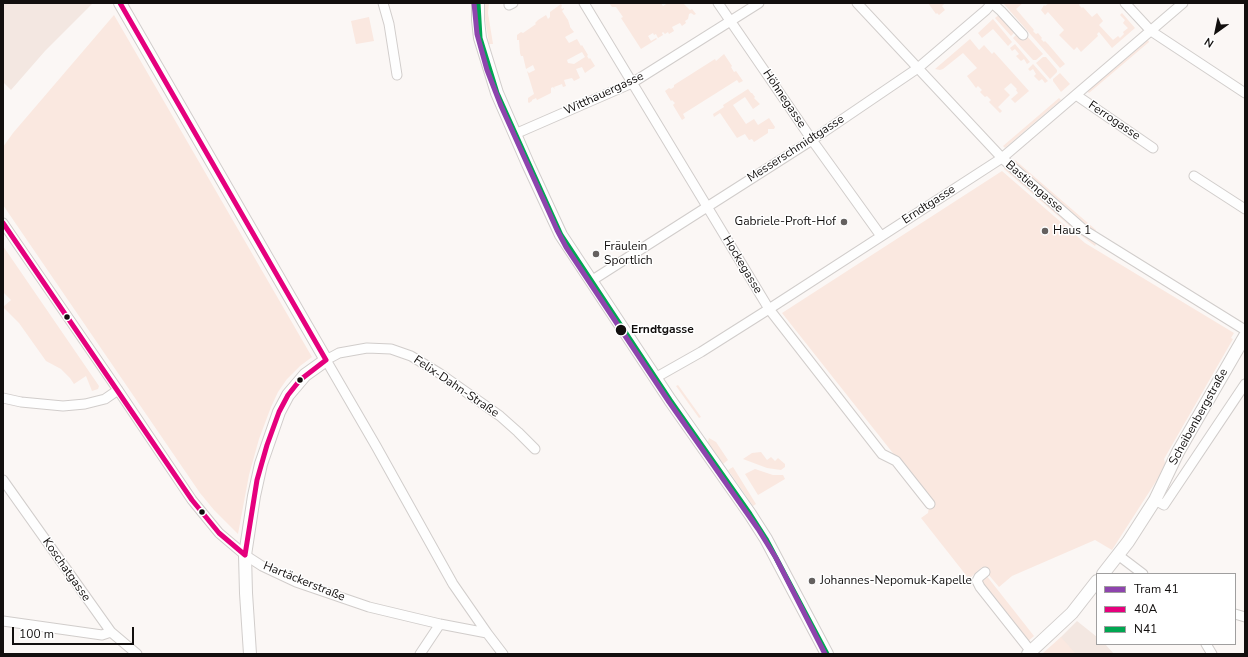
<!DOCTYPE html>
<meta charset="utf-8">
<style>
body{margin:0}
#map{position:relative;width:1248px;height:657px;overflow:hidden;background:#fbf7f5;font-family:"Nunito Sans",sans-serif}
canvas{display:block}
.frame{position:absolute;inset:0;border:4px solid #120f0e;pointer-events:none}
.legend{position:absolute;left:1096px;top:573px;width:140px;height:72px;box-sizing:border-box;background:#fff;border:1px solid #a09f9f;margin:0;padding:5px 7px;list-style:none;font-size:12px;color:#120f0e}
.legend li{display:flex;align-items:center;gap:8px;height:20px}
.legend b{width:20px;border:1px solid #a09f9f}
.north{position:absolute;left:1196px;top:12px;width:40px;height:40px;-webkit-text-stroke:3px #fff;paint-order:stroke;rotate:213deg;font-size:11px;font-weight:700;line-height:16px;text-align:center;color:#120f0e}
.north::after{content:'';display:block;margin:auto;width:14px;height:18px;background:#120f0e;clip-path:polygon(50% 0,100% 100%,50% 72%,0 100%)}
.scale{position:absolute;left:12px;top:627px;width:122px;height:18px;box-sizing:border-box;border:2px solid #120f0e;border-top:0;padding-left:5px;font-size:12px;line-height:14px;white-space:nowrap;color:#120f0e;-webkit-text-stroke:3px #fff;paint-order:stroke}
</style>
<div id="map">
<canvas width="1248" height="657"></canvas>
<div class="frame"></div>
<ul class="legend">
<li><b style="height:5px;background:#8e44ad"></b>Tram 41</li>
<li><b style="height:5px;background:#e5007d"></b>40A</li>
<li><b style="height:5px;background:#00a651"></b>N41</li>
</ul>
<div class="north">N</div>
<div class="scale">100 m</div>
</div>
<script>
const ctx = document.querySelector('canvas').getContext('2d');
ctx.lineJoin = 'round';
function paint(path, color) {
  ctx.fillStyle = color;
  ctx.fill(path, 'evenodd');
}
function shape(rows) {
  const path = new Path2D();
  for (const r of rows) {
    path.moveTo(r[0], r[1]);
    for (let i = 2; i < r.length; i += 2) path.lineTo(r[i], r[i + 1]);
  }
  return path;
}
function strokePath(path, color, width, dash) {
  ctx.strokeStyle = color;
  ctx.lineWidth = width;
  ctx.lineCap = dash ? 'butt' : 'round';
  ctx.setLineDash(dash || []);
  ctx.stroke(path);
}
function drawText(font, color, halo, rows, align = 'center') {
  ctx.font = font + ' "Nunito Sans",sans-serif';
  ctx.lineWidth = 3;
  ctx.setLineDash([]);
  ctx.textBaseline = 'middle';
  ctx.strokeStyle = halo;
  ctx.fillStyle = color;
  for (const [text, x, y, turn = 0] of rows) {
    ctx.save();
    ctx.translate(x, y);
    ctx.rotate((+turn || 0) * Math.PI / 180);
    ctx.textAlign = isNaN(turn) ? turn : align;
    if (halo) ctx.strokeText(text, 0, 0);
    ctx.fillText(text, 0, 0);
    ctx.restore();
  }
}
paint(shape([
 [3,3,93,3,45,51,11,90,3,82],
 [1077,621,1097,637,1097,644,1105,644,1114,654,1044,654]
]), '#f3e7e1');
paint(shape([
 [484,3,489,3,488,13,493,44,489,44,485,18],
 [609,3,661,3,663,6,668,3,683,3,690,10,692,9,696,14,694,15,691,13,689,14,688,19,685,21,686,23,682,26,680,23,672,27,674,31,669,34,668,32,665,34,663,32,662,33,663,35,658,38,656,34,654,35,653,33,648,36,651,41,656,38,657,39,641,49,621,18,623,17,616,7,612,7],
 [928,3,945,3,942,6,945,10,939,15,937,13,936,14],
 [1003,3,1023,3,1016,9,1034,30,1033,31,1036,34,1038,33,1042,38,1041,39,1044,42,1045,41,1048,44,1065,64,1060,68],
 [1049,3,1080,3,1079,5,1082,8,1083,7,1092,17,1097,13,1103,21,1099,25,1113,40,1118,36,1120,38,1124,34,1123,32,1128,28,1123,23,1125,20,1120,15,1122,13,1135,28,1112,48,1099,32,1097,34,1098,36,1081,52,1077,47,1074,50,1059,35,1064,30,1048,12,1045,15,1041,10,1044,5,1045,6],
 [561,4,562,6,561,7,562,9,564,8,564,9,562,11,568,20,570,26,570,27,574,32,565,37,569,43,577,39,581,46,582,45,588,55,587,56,589,59,590,58,595,66,585,73,582,67,576,69,580,78,574,81,572,78,564,80,566,86,563,87,562,84,554,87,555,89,553,87,551,88,551,93,537,100,536,98,532,100,532,101,529,103,528,102,528,98,534,94,527,71,529,73,535,70,533,65,526,69,523,56,521,56,520,53,519,40,517,40,517,35,521,32,523,33,536,24,535,23,538,20,546,15,548,19,550,17,550,12],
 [582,52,585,57,574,64,568,63,567,60],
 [1000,14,1015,32,1011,36,995,18],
 [114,15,312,357,300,366,287,379,278,392,271,407,259,439,249,475,238,534,214,510,200,493,3,205,3,147,13,133],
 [369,17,374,41,356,44,351,21],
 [993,19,1012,42,1008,46,993,29,982,38,978,33],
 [1017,34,1025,34,1043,54,1036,60,1033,60,1013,38],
 [970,39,979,50,984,45,992,54,994,52,1029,91,1015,103,1011,99,1018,93,1016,90,1017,89,1011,83,1004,89,1010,95,998,107,1002,111,1000,113,989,102,991,100,987,96,985,97,980,92,982,90,978,86,976,88,967,76,977,68,963,53,943,69,940,70,935,69],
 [1148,40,1149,42,1089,93,1087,91],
 [1015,44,1030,62,1027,64,1024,59,1021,61,1016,56,1019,54,1015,49,1012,51,1010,48],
 [724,54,732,66,731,67,734,72,736,71,743,81,739,83,737,80,683,114,685,118,682,120,673,105,675,103,672,100,671,101,665,91,669,88,671,89,674,87,674,85,715,59,716,61],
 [1043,57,1046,57,1057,70,1057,72,1050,79,1036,63],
 [1033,64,1048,81,1045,83,1042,79,1039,81,1034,76,1036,74,1033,69,1030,71,1028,69],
 [1060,73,1070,84,1061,92,1053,81,1053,79],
 [748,89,751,93,752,93,755,97,754,98,760,104,753,109,745,97,733,105,746,124,754,119,758,125,769,118,775,127,774,129,768,129,768,133,754,142,752,139,749,140,745,134,737,138,720,113,714,117,713,114,724,107,723,105],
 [1059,98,1061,100,1005,148,1003,146],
 [1015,160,1096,230,1095,232,1013,162],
 [1005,167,1080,232,1096,244,1095,246,1079,234,1004,169],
 [1002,171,1085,243,1234,333,1231,338,1233,339,1164,459,1165,463,1162,472,1112,550,1095,540,1012,576,999,587,982,567,969,579,921,518,928,513,930,500,782,313],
 [3,246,99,386,98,389,92,391,86,376,74,384,70,378,61,369,46,361,19,323,3,307,11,300,3,292],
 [678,385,701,417,699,418,676,386],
 [709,438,716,442,728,460,723,464,711,447,709,447,707,444],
 [761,452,767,460,771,457,775,461,778,458,785,464,785,467,781,470,767,468,743,459,752,453],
 [733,467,756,504,753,506,728,470],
 [755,469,773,475,783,475,785,479,758,495,745,474],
 [986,575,1034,636,1026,643,981,580],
 [1061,637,1076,654,1044,654,1043,653]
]), '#fae8e0');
const minor = shape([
 [383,3,389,24,397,75],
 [584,3,769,309,882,454,896,461,930,504],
 [718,3,812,140,881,236],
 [857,3,1002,158,1084,230,1245,330],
 [992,3,1001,11,1023,35],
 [1125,3,1151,31,1245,93],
 [509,5,513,3],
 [1076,95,1153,148],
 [515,134,632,83,759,3],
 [1194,176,1245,209],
 [3,223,118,390,192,500,219,533,245,555,262,566,296,582,334,595,369,607,440,624,487,633],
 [591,281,812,140,918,68,986,10,992,3],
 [655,378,701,352,769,309,1002,158,1183,3],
 [3,398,21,402,63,406,85,404,105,399,118,390],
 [3,480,111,632,137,654],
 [1155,500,1164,505,1245,384],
 [1118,555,1143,574],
 [985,572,979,577,977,581,980,587,1033,654],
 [1235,614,1245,617],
 [3,621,102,635,111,632],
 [1206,644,1212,654],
 [420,654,440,624],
 [503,654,487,633,453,584,376,446,326,360,339,353,367,348,391,349,411,356,439,373,500,416,518,432,535,449]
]);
const tertiary = shape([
 [120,3,326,360,305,375,288,395,279,412,261,464,254,496,245,555,246,593,250,654],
 [478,3,478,20,480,38,497,93,528,164,561,235,670,400,750,514,766,539,827,654],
 [1103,574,1128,542,1155,500,1178,452,1245,336],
 [1028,654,1072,613,1097,581]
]);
strokePath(minor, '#d1cdcb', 11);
strokePath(tertiary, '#d1cdcb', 14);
strokePath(minor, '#fefefe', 9);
strokePath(tertiary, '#fefefe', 12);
strokePath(shape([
 [120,3,326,360],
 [3,223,192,500,219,533,245,555],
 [245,555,257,480,267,445,279,412,288,395,300,380,326,360]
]), '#e5007d', 5);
strokePath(shape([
 [478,3,480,38,497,93,561,235,670,400,750,514,766,539,827,654]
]), '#00a651', 5);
strokePath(shape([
 [474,3,477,34,487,70,501,106,557,230,566,247,669,402,758,529,776,558,825,654]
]), '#8e44ad', 5);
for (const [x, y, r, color] of [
 [844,222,4,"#64605f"],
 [1045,231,4,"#64605f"],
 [596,254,4,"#64605f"],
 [67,317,3.5,"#120f0e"],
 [621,330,6,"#120f0e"],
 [300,380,3.5,"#120f0e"],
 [202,512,3.5,"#120f0e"],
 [812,581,4,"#64605f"]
]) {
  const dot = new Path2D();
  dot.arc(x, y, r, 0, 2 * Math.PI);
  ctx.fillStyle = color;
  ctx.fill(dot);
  strokePath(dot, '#fff', 1.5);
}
drawText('12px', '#120f0e', '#fff', [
 ["Witthauergasse",604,94,-25],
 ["Höhnegasse",784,99,56],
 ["Ferrogasse",1114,121,34],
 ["Messerschmidtgasse",796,149,-33],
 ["Bastiengasse",1034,187,41],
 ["Erndtgasse",929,205,-33],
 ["Hockegasse",742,265,59],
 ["Felix-Dahn-Straße",456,387,34],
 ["Scheibenbergstraße",1199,417,-61],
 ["Koschatgasse",66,570,55],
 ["Hartäckerstraße",304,582,22]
]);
drawText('12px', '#120f0e', '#fff', [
 ["Gabriele-Proft-Hof",836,222,"right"],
 ["Haus 1",1053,231],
 ["Fräulein",604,247],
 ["Sportlich",604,261],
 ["Johannes-Nepomuk-Kapelle",820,581]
], 'left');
drawText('bold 12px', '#120f0e', '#fff', [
 ["Erndtgasse",631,330]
], 'left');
</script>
